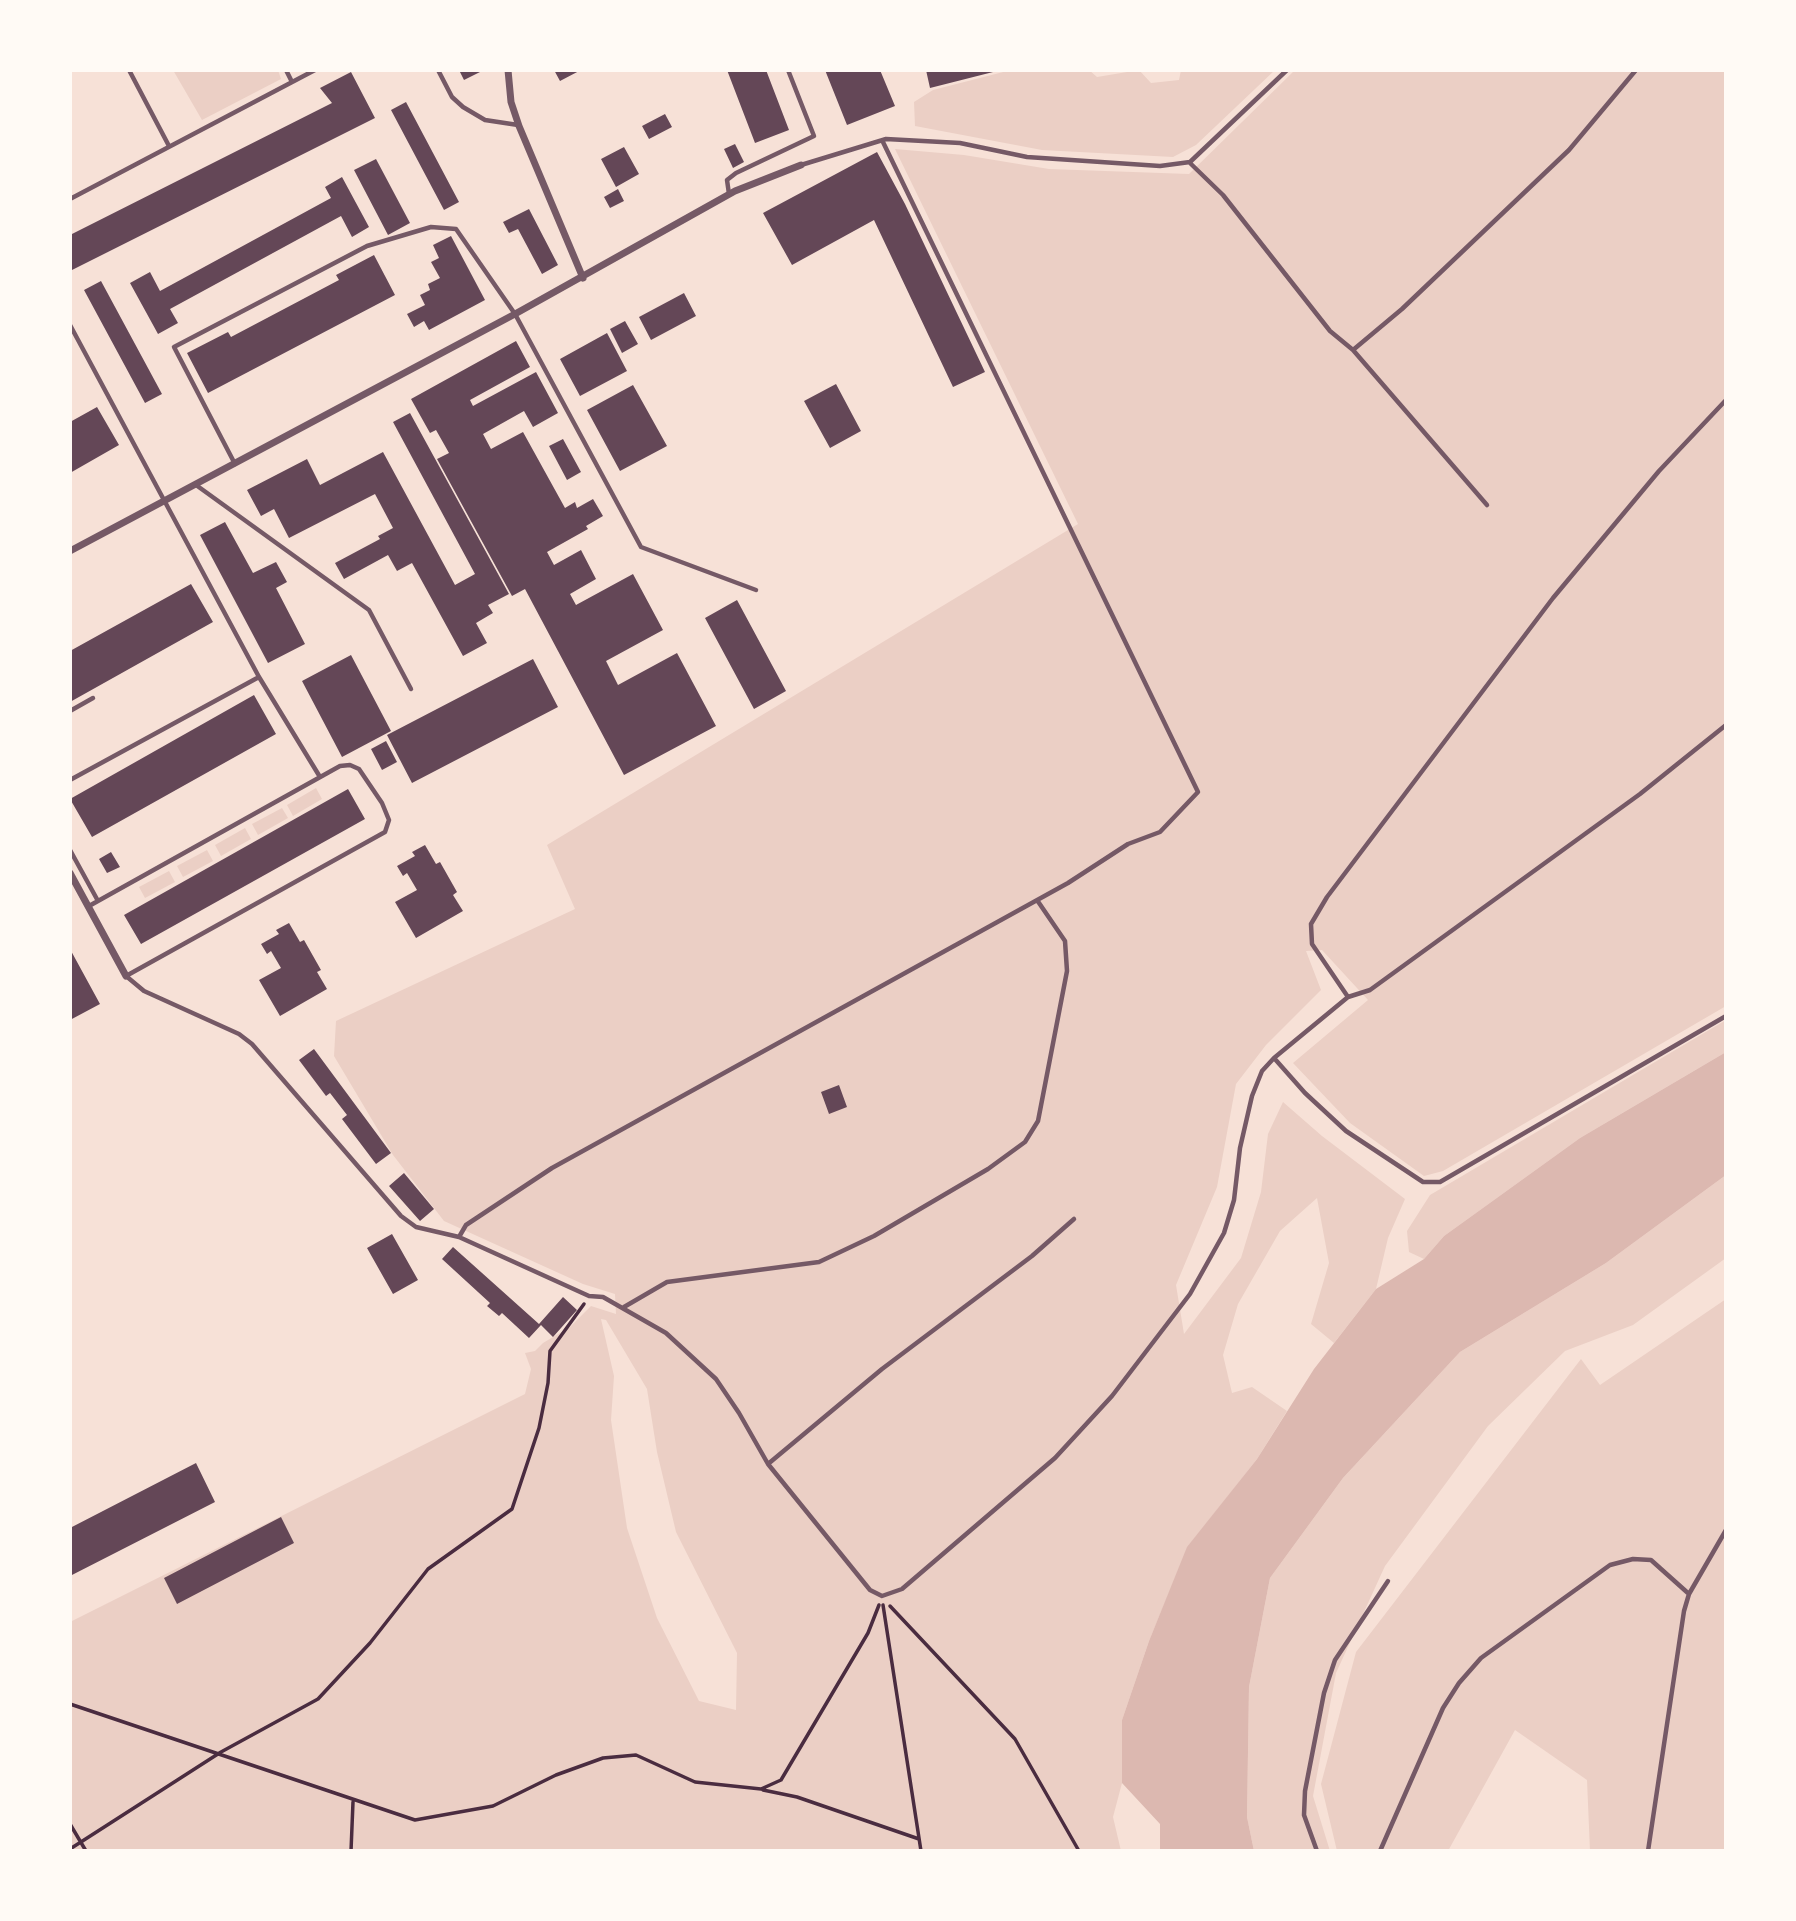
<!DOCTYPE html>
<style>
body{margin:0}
#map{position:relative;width:1796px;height:1921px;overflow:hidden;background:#f7e1d7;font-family:Commissioner,sans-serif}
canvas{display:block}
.frame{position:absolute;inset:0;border:72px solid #fffaf5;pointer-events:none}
</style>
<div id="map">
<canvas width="1796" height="1921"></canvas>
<div class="frame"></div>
</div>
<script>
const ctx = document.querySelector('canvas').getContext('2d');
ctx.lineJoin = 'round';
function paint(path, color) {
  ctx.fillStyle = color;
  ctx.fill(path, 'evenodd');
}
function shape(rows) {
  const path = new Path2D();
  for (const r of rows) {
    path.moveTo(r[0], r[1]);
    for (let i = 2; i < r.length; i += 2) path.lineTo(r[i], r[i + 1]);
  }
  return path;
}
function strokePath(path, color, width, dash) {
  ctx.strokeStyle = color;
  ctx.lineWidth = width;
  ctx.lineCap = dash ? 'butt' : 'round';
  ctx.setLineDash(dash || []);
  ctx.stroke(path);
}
paint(shape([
 [173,70,278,70,281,79,202,120],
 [1011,70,1089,70,1097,77,1139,70,1151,83,1179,80,1181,70,1275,70,1196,145,1173,157,1042,150,915,126,914,102,933,90],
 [1295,70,1726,70,1726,1006,1443,1171,1424,1176,1350,1123,1293,1063,1368,1000,1322,950,1306,951,1321,990,1266,1045,1236,1084,1217,1187,1176,1285,1184,1334,1241,1258,1261,1192,1268,1134,1283,1102,1322,1136,1405,1199,1388,1238,1376,1289,1334,1343,1311,1324,1329,1263,1317,1198,1280,1231,1238,1304,1223,1355,1232,1393,1252,1387,1287,1411,1257,1459,1188,1547,1149,1641,1122,1720,1122,1783,1113,1817,1121,1851,70,1851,70,1622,525,1394,531,1369,525,1353,535,1351,543,1343,570,1327,591,1306,616,1314,615,1294,583,1284,444,1221,393,1155,334,1056,336,1021,575,909,547,845,1078,524,895,149,964,155,1049,169,1189,174],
 [601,1319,606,1320,647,1389,657,1452,676,1532,737,1653,736,1710,699,1701,657,1618,627,1528,611,1420,614,1376],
 [316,788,322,799,293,816,287,805],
 [282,808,288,818,258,835,252,824],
 [245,828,251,839,221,856,215,845],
 [207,850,213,861,183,877,177,866],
 [169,871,175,882,145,898,139,887],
 [1726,1020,1726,1052,1580,1138,1444,1236,1424,1259,1409,1252,1407,1231,1430,1195],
 [1726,1175,1726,1258,1633,1325,1565,1351,1488,1426,1385,1566,1336,1673,1313,1796,1330,1851,1254,1851,1247,1817,1249,1687,1270,1578,1343,1478,1460,1352,1606,1263],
 [1726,1299,1726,1851,1590,1851,1587,1780,1515,1730,1448,1851,1337,1851,1321,1784,1356,1652,1581,1359,1600,1385]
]), '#ebcfc5');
paint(shape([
 [1726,1052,1726,1175,1606,1263,1460,1352,1343,1478,1270,1578,1249,1687,1247,1817,1254,1851,1160,1851,1160,1824,1122,1783,1122,1720,1149,1641,1187,1547,1257,1459,1314,1369,1376,1289,1424,1259,1444,1236,1580,1138]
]), '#dcb8b0');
paint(shape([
 [459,70,484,70,464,80],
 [554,70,581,70,560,81],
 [727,70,766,70,789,130,755,143],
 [825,70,880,70,895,106,847,125],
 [926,70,997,70,997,71,930,88],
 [351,72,375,118,70,271,70,235,332,103,320,88],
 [406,102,459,202,444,210,391,110],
 [665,114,672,127,649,139,642,126],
 [735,144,744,162,733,168,724,149],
 [624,147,639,174,616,187,601,159],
 [877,152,905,204,985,372,953,387,874,220,792,265,763,213],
 [376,159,410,223,388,235,354,170],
 [342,177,369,227,352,237,341,216,170,309,178,323,158,334,130,283,150,272,160,291,331,198,325,187],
 [618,189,624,201,610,208,604,197],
 [529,209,558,265,542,274,518,229,509,233,503,222],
 [451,236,485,300,429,330,424,321,414,327,407,314,425,305,420,295,430,290,428,284,440,278,431,262,439,258,433,245],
 [374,255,395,295,208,393,187,353,228,332,231,337,339,280,336,275],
 [101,281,162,394,145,403,84,290],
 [684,293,696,316,651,340,639,317],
 [625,321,638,344,622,353,610,329],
 [607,333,627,371,580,396,560,359],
 [516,341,530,367,470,400,473,406,536,372,558,413,533,427,524,411,483,434,491,449,523,432,565,508,575,502,577,508,593,499,603,516,586,526,588,529,547,552,554,565,581,550,596,579,570,594,576,605,633,574,663,630,606,661,618,685,677,653,716,726,624,775,525,589,512,596,437,459,449,453,436,430,430,433,411,399],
 [836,384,861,431,830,448,804,401],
 [633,385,667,446,620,471,587,410],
 [97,407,119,445,70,473,70,422],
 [410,413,509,594,488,605,493,613,476,623,487,643,463,656,412,563,397,571,388,555,344,579,335,563,380,539,378,536,393,528,375,494,289,538,274,509,261,516,247,490,307,459,320,485,383,452,455,585,475,574,393,422],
 [563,439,581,472,567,480,549,446],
 [225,522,253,573,276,562,287,582,276,588,305,644,268,663,200,535],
 [191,584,213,622,70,702,70,651],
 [737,600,786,691,754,709,705,618],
 [351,655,391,731,342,757,302,681],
 [533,659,558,707,412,783,387,735],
 [254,695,276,734,92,837,70,799],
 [386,741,397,762,382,770,371,749],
 [348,789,365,819,141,944,124,915],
 [425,845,436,864,440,862,457,892,453,895,463,911,416,938,395,902,417,890,407,873,403,876,397,866,415,856,412,852],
 [111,852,120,867,107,873,99,859],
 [289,923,300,942,304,940,321,970,317,972,327,989,280,1016,259,980,281,968,271,951,267,954,261,944,279,934,276,930],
 [70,949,100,1004,70,1020],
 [314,1049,391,1153,376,1164,342,1119,347,1115,330,1093,326,1096,299,1060],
 [839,1085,847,1107,829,1114,821,1092],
 [404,1173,434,1209,420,1221,389,1186],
 [392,1234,418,1280,393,1294,367,1248],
 [453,1247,539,1324,563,1297,577,1310,553,1337,541,1325,529,1338,502,1313,499,1316,487,1306,490,1303,442,1259],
 [196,1463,215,1502,70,1576,70,1528],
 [281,1517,294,1543,177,1604,164,1578]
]), '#644757');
strokePath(shape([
 [883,1605,921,1851],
 [890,1606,1015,1739,1079,1851],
 [70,1704,415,1820,493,1806,556,1775,603,1758,636,1755,695,1782,761,1789,781,1780,868,1633,879,1605],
 [763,1790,797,1797,919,1839],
 [70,1824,86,1851],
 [70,1849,221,1752,318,1699,370,1643,428,1569,512,1509,539,1428,548,1383,550,1351,584,1304],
 [351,1851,353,1802]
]), '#4a2c40', 3.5);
strokePath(shape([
 [129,70,169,146],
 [286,70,292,82],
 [438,70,452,97,463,107,485,120,518,125],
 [1190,163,1223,195,1330,331,1353,350,1487,505],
 [801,165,886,139,960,143,1027,157,1160,166,1190,162,1287,70],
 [729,194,727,180,736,173,814,136,788,70],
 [70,199,315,70],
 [70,325,259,677,320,777],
 [1353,350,1402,309,1569,150,1636,70],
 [235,464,174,347,367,246,431,227,456,229,515,314,641,547,756,590],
 [196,485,369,610,411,689],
 [70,711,93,698],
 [70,780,259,677],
 [70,850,98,901],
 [89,906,340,766,350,765,359,769,382,803,389,820,385,832,126,976,144,991,239,1034,252,1044,401,1216,416,1227,459,1237,589,1296,603,1297,666,1333,716,1379,739,1413,768,1464,870,1590,882,1596,902,1589,1055,1458,1112,1396,1190,1294,1224,1233,1234,1200,1240,1148,1252,1096,1262,1071,1274,1058,1305,1093,1346,1131,1423,1182,1440,1182,1726,1016],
 [1348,997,1370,990,1640,794,1726,725],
 [1274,1058,1348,997,1312,944,1311,924,1327,897,1553,598,1659,471,1726,400],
 [459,1237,466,1225,552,1168,1068,883,1128,844,1160,832,1198,792,882,140],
 [624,1307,667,1282,819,1262,874,1236,988,1169,1025,1142,1038,1121,1067,971,1065,941,1037,900],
 [768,1464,882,1369,1032,1256,1074,1219],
 [1317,1851,1304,1815,1305,1791,1324,1693,1335,1660,1388,1581],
 [1380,1851,1443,1708,1459,1683,1481,1658,1610,1565,1633,1559,1651,1560,1689,1594],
 [1648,1851,1684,1611,1689,1594,1726,1530]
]), '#755966', 4.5);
strokePath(shape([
 [508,70,511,102,519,126,583,278],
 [70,551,515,314,735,191,801,165],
 [70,873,126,976]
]), '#755966', 7);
</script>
